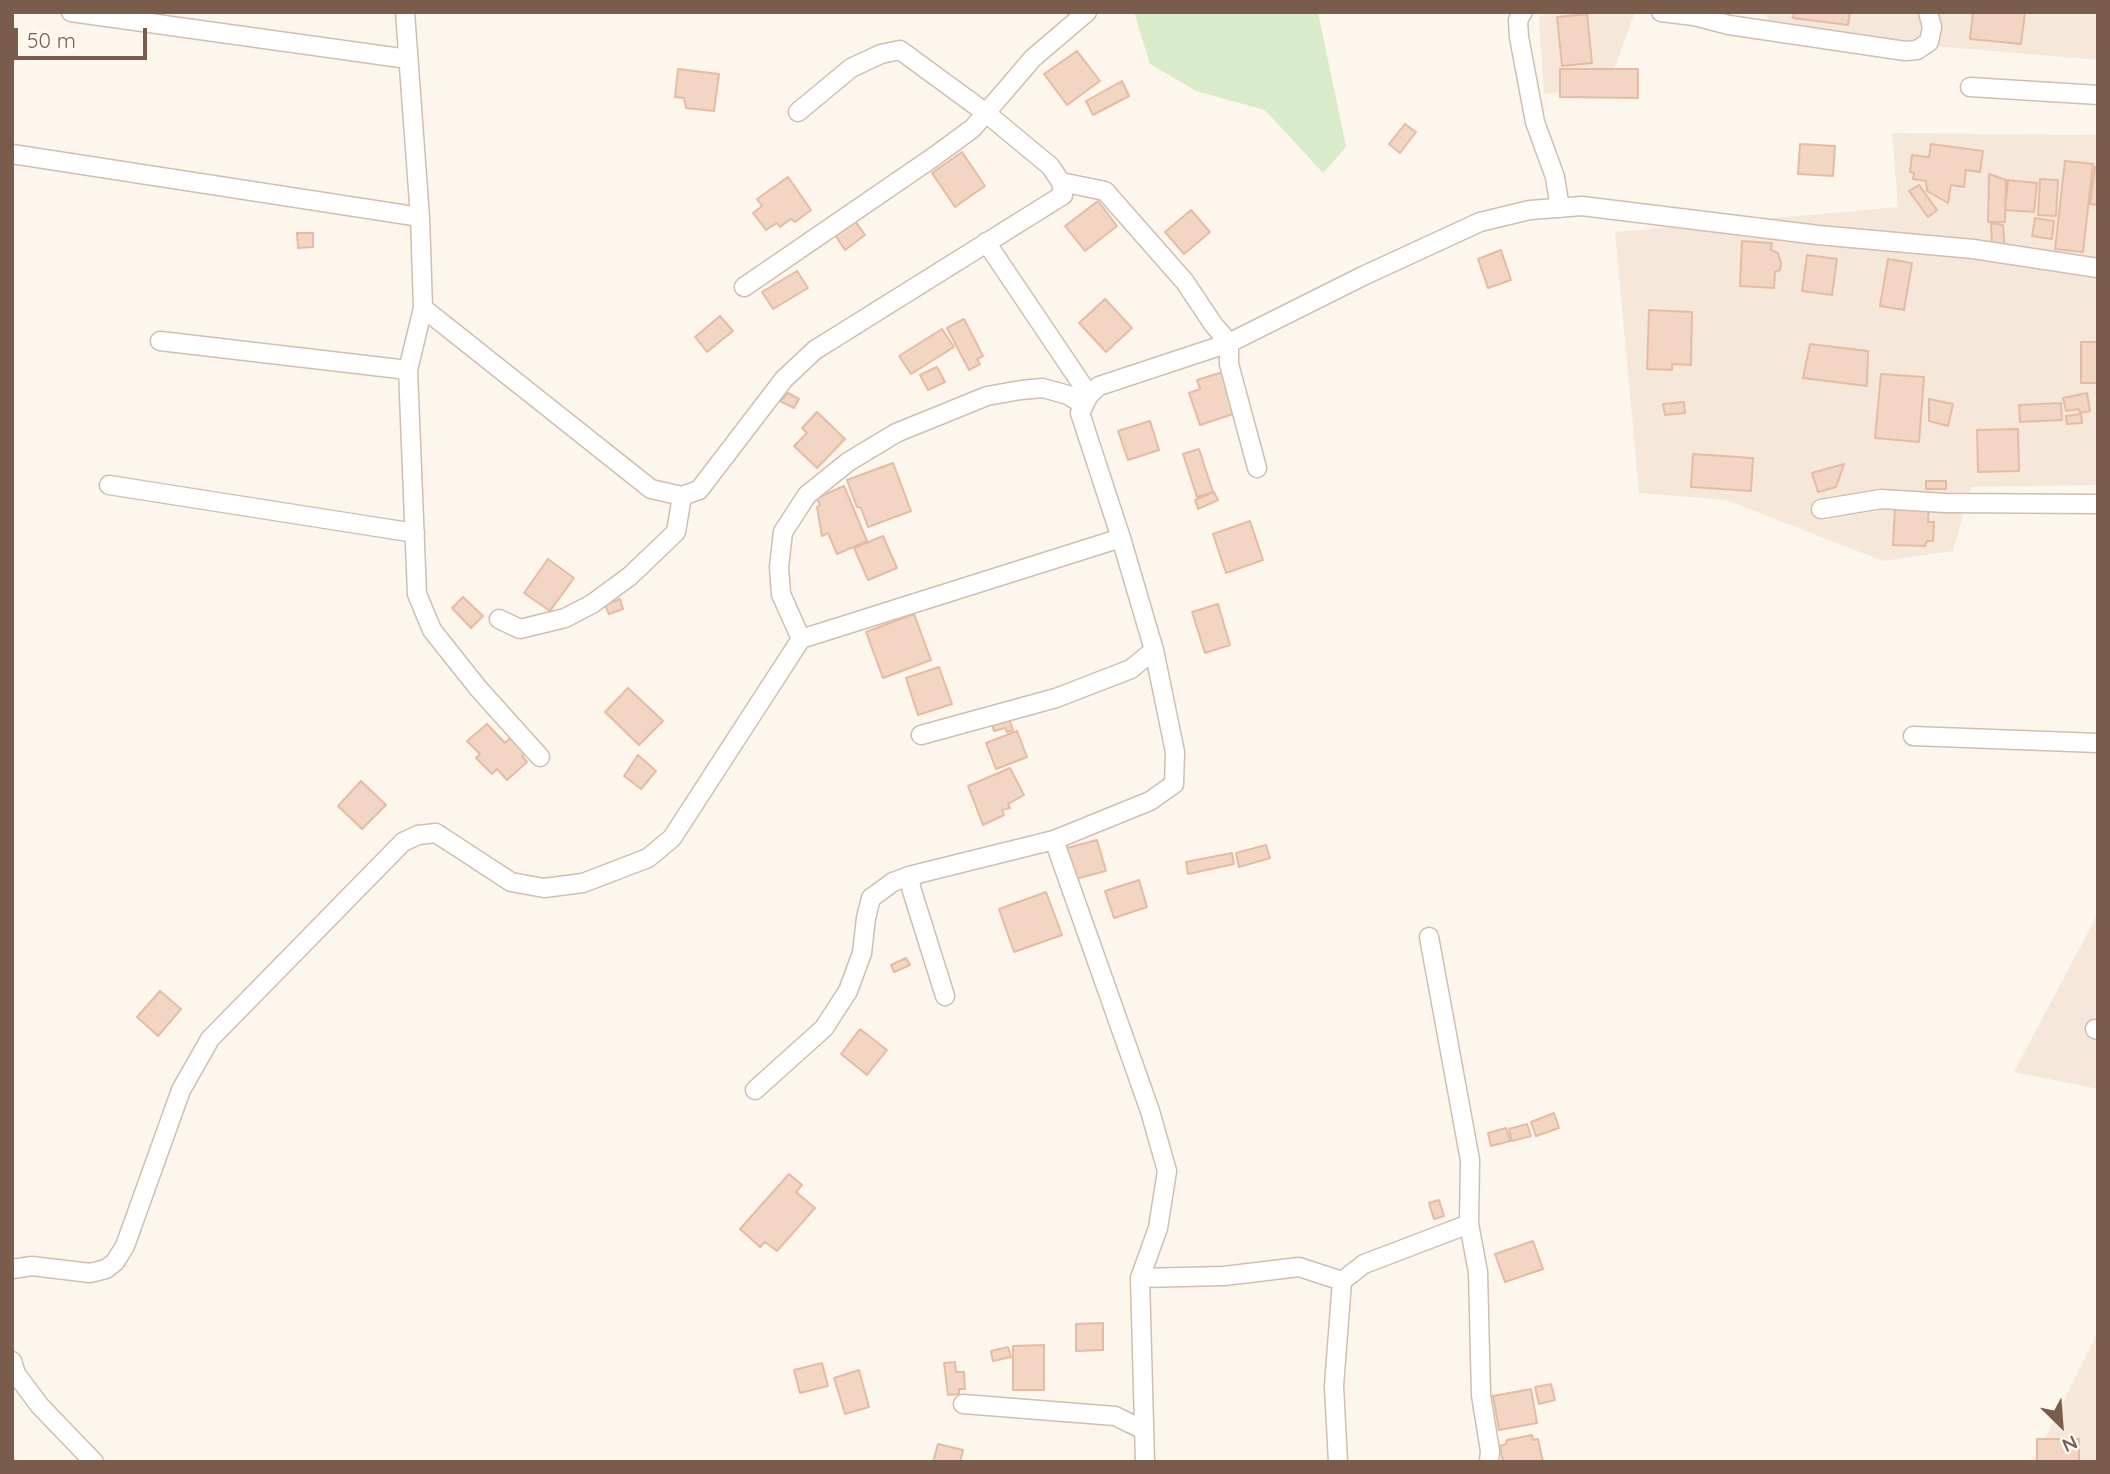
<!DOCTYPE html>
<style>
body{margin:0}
#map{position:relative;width:2110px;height:1474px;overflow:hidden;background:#fdf6ec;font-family:Quicksand,sans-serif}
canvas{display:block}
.frame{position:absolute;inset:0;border:14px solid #7a5c4d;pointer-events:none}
.north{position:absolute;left:2026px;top:1390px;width:70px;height:70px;-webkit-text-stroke:5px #fffaf3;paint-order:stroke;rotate:155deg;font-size:19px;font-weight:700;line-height:28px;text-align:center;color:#7a5c4d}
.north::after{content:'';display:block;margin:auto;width:24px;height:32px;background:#7a5c4d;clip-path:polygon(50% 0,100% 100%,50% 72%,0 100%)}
.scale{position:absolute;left:14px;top:28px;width:133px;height:32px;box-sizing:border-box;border:4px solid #7a5c4d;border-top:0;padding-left:9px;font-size:21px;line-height:24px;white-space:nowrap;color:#7a5c4d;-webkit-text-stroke:5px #fffaf3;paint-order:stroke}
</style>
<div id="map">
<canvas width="2110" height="1474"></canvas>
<div class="frame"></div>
<div class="north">N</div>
<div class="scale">50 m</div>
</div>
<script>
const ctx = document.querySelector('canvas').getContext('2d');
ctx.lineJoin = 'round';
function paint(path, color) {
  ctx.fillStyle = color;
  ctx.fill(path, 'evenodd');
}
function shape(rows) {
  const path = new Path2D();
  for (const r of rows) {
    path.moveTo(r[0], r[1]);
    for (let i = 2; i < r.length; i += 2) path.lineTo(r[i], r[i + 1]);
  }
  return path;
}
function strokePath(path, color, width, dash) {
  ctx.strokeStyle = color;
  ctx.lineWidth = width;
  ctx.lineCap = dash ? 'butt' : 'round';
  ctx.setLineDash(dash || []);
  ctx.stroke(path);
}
paint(shape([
 [1547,12,1635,12,1608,86,1544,94,1539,18],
 [1763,12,2098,12,2098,60,1778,33],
 [1892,133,2098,135,2098,485,1971,487,1953,551,1883,561,1726,500,1639,493,1615,232,1898,207],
 [2098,913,2098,1089,2014,1072],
 [2098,1332,2098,1462,2033,1462]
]), '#f5e8da');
paint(shape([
 [1134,12,1318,12,1346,147,1323,173,1265,110,1196,91,1150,64]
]), '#d8ecc9');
const building = shape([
 [1794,12,1850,12,1848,25,1793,18,1794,12],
 [1973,12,2025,12,2021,44,1970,39,1973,12],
 [1587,14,1592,63,1562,66,1557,17,1587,14],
 [1077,51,1100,81,1067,105,1044,74,1077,51],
 [678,69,719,74,714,111,686,108,684,98,675,97,678,69],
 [1560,69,1638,69,1638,98,1560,97,1560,69],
 [1122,81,1129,96,1093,115,1086,101,1122,81],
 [1405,124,1416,132,1400,153,1389,144,1405,124],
 [1800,144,1835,146,1833,176,1798,174,1800,144],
 [1931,144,1983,151,1980,172,1966,170,1964,187,1951,185,1948,203,1927,191,1926,181,1913,179,1914,173,1910,172,1912,155,1929,157,1931,144],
 [962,152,985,186,955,207,932,173,962,152],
 [2065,161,2093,164,2083,252,2055,249,2065,161],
 [2095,167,2098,168,2098,205,2090,204,2095,167],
 [1989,174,2006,180,2005,222,1988,222,1989,174],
 [788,177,811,210,795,222,791,219,780,227,777,223,766,230,753,213,762,206,757,199,788,177],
 [2040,179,2058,180,2056,216,2038,215,2040,179],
 [2008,180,2037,183,2034,212,2005,210,2008,180],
 [1919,185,1937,210,1928,217,1909,191,1919,185],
 [1098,201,1117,226,1085,251,1065,226,1098,201],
 [1191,210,1210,232,1184,254,1165,232,1191,210],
 [2035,218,2054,221,2052,239,2032,236,2035,218],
 [855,221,865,235,845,250,835,235,855,221],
 [1991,223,2003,225,2005,250,1992,248,1991,223],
 [297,233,313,233,313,247,298,248,297,233],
 [1742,241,1772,243,1771,250,1778,253,1781,263,1780,270,1775,272,1774,288,1740,286,1742,241],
 [1501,250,1511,280,1488,288,1478,259,1501,250],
 [1807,255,1837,259,1832,295,1802,291,1807,255],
 [1888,259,1912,263,1904,310,1880,306,1888,259],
 [797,271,808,288,773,309,762,292,797,271],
 [1105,299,1132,328,1106,352,1079,323,1105,299],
 [1649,310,1692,312,1691,365,1672,364,1672,370,1647,369,1649,310],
 [720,316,733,331,707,352,695,337,720,316],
 [964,319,983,356,977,359,980,364,969,370,947,328,964,319],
 [942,329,954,347,911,374,899,356,942,329],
 [2081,342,2098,342,2098,383,2081,383,2081,342],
 [1810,344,1868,351,1867,386,1803,378,1810,344],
 [937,367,945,382,928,390,920,375,937,367],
 [1226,371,1239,412,1200,425,1189,393,1200,389,1197,380,1226,371],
 [1881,374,1924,377,1919,442,1875,438,1881,374],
 [788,393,799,399,794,408,780,401,788,393],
 [2087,393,2090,411,2080,413,2079,409,2066,411,2063,398,2087,393],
 [1929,399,1953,404,1948,426,1929,421,1929,399],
 [1684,402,1685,413,1665,415,1663,404,1684,402],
 [2061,403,2062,420,2020,422,2019,405,2061,403],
 [817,412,845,439,817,468,794,446,807,433,802,428,817,412],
 [2081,414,2082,423,2067,424,2066,416,2081,414],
 [1150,421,1159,450,1128,460,1118,431,1150,421],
 [2018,429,2019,471,1978,472,1977,430,2018,429],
 [1199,449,1213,492,1197,497,1183,454,1199,449],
 [1693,454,1753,458,1751,491,1691,487,1693,454],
 [893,463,911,511,868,527,861,508,857,507,847,480,893,463],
 [1844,464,1836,487,1818,492,1812,473,1844,464],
 [1926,481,1946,481,1946,489,1926,489,1926,481],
 [844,486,867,541,837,554,828,533,822,536,817,507,820,505,817,498,844,486],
 [1214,492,1218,500,1198,509,1195,500,1214,492],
 [1895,507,1929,508,1928,522,1934,522,1933,541,1927,541,1925,546,1893,545,1895,507],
 [1250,521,1263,560,1226,573,1213,534,1250,521],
 [883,536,897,568,868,580,854,548,883,536],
 [548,559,574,578,550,611,524,593,548,559],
 [463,597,483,616,471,628,452,608,463,597],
 [620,599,623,609,609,614,605,605,620,599],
 [1218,604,1230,645,1205,653,1192,612,1218,604],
 [914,614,931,660,883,678,866,632,914,614],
 [939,667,952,704,918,715,906,678,939,667],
 [628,688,663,721,639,745,605,712,628,688],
 [1008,716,1013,730,1007,732,1005,728,994,731,991,721,1008,716],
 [487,724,505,743,510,738,525,753,522,756,527,762,507,780,497,769,492,774,476,758,480,754,467,741,487,724],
 [1017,731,1027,757,996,769,986,743,1017,731],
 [638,755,656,771,641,789,624,776,638,755],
 [1010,768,1024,795,1008,804,1010,808,1002,810,1004,815,983,825,968,786,1010,768],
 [361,781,386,805,362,829,338,806,361,781],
 [1097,840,1106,871,1075,879,1067,848,1097,840],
 [1266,845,1270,858,1239,867,1236,853,1266,845],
 [1232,853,1234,864,1188,874,1186,862,1232,853],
 [1139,880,1147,907,1114,918,1105,891,1139,880],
 [1046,892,1062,935,1014,952,999,909,1046,892],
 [906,958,910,965,894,972,891,965,906,958],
 [160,991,181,1009,158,1036,137,1017,160,991],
 [860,1029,887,1050,867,1075,841,1054,860,1029],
 [1554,1113,1559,1128,1536,1136,1531,1122,1554,1113],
 [1527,1124,1531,1136,1512,1141,1509,1129,1527,1124],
 [1506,1128,1510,1141,1491,1146,1488,1133,1506,1128],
 [789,1174,802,1185,796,1192,815,1208,777,1251,765,1242,760,1247,740,1229,789,1174],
 [1439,1200,1444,1216,1434,1219,1429,1203,1439,1200],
 [1533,1241,1543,1269,1505,1282,1495,1254,1533,1241],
 [1103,1323,1103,1350,1076,1351,1076,1324,1103,1323],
 [1044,1345,1044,1390,1013,1390,1013,1346,1044,1345],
 [1008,1347,1011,1357,993,1361,991,1351,1008,1347],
 [955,1362,956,1372,964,1372,965,1389,959,1389,959,1394,948,1395,944,1363,955,1362],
 [822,1363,828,1386,800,1393,794,1370,822,1363],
 [859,1370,869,1407,845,1414,834,1378,859,1370],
 [1551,1384,1555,1400,1539,1404,1535,1387,1551,1384],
 [1531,1389,1537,1423,1499,1430,1493,1396,1531,1389],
 [1532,1435,1533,1440,1538,1439,1543,1462,1503,1462,1500,1446,1506,1444,1507,1440,1532,1435],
 [2037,1439,2079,1439,2079,1462,2037,1462,2037,1439],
 [938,1444,963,1450,960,1462,933,1462,938,1444]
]);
paint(building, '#f3d5c3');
strokePath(building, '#e6bba3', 2);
const minor = shape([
 [71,12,408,59],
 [405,12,420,217,423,308,408,370,417,594,432,630,478,688,540,757],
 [1523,12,1518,20,1519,37,1535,122,1555,177,1560,208],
 [1661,12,1694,16,1729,25,1905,51,1917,50,1929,42,1932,27,1928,12],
 [1970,87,2098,95],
 [12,154,420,217],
 [1061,182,1105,191,1185,282,1213,324,1229,343,1229,364,1257,468],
 [986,242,1089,395],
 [744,287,935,156,973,128,1033,58,1087,12],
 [423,308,651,489,682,496,699,490,784,379,815,350,1063,195,1061,182,1050,166,986,113,900,50,881,54,851,68,798,112],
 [160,341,408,370],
 [109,485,415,533],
 [1821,509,1881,499,1945,503,2098,504],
 [499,619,520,629,565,618,592,604,630,576,676,532,682,496],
 [801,639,781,594,779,567,783,532,807,495,848,462,896,433,987,396,1021,390,1043,388,1068,395,1084,405],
 [921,735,1056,698,1131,669,1154,650],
 [1913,736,2098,743],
 [1054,840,1150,1111,1167,1171,1158,1228,1140,1278,1145,1462],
 [909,876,912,891,945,996],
 [1429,937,1470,1160,1469,1224,1478,1272,1481,1395,1490,1451,1489,1462],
 [2095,1029,2098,1030],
 [755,1090,824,1028,848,991,862,953,866,918,871,898,893,882,909,876,1054,840,1150,801,1174,784,1175,752,1154,650,1121,538,1080,413,1089,395,1099,386,1229,343,1363,276,1480,222,1530,210,1582,206,1818,235,1973,249,2098,268],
 [12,1269,32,1266,90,1273,106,1269,115,1262,125,1246,181,1090,210,1039,403,842,418,835,436,833,511,882,544,888,583,883,648,858,672,838,801,639,1121,538],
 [1140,1278,1224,1276,1299,1267,1342,1281,1364,1264,1469,1224],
 [12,1361,16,1374,40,1406,94,1462],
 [963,1404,1115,1416,1144,1430],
 [1338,1462,1334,1386,1342,1281]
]);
strokePath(minor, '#d1beb0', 21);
strokePath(minor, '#fff', 18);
</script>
